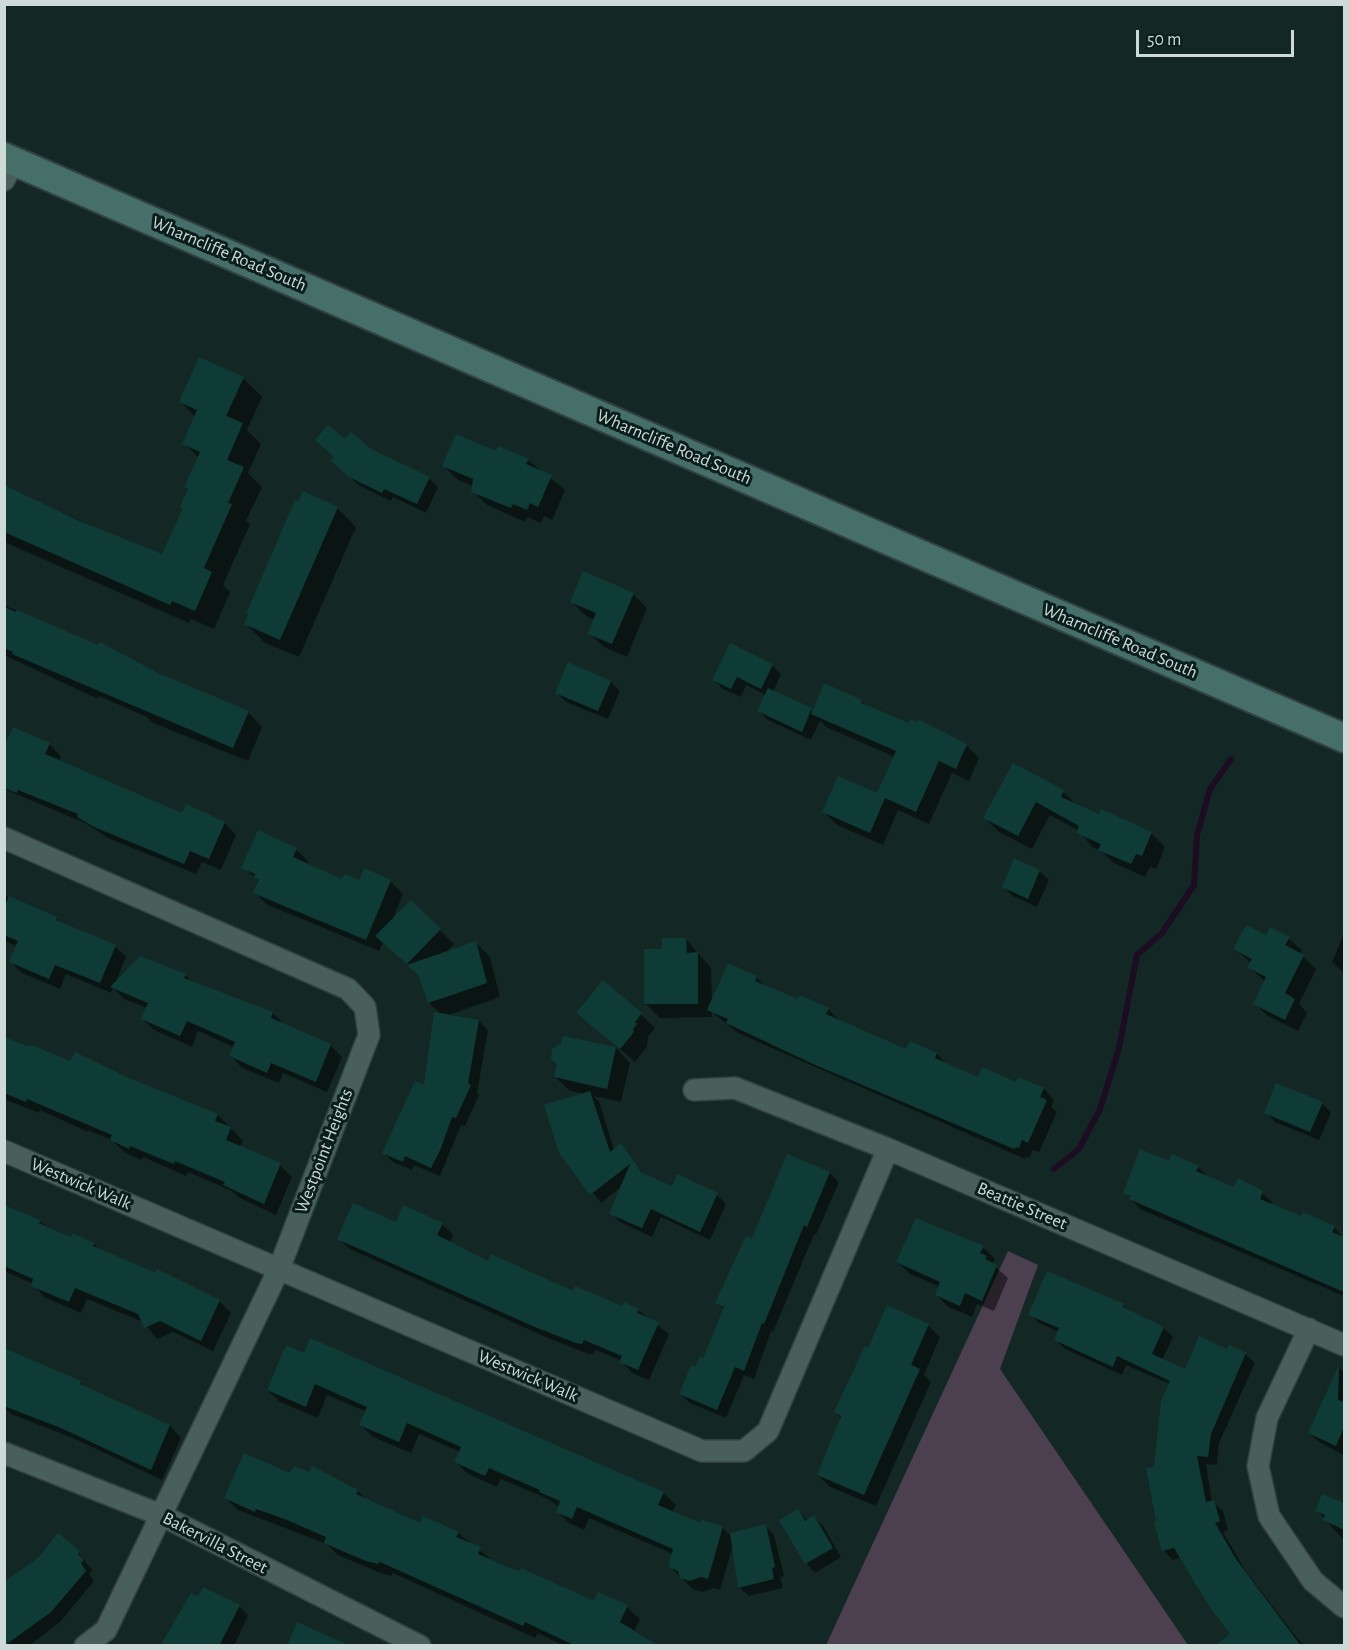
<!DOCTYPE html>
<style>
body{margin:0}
#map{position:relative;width:1349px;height:1650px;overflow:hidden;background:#132825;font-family:"Alegreya Sans",sans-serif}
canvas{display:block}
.frame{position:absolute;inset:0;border:6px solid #cedad8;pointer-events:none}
.scale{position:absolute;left:1136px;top:30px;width:158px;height:27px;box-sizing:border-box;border:3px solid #cedad8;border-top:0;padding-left:8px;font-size:18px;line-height:21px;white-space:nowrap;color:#cedad8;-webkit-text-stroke:4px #0a1e1c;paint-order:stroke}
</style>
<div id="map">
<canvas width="1349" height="1650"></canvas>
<div class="frame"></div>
<div class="scale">50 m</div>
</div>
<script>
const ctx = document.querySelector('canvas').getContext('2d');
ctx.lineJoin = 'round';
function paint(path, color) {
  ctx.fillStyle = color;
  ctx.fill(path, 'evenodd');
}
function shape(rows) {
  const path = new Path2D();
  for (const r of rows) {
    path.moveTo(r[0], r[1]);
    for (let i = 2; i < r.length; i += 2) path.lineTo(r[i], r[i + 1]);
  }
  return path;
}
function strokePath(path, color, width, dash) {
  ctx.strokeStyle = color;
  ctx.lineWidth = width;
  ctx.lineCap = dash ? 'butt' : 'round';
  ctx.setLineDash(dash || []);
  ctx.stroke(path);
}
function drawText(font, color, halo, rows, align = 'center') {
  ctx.font = font + ' "Alegreya Sans",sans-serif';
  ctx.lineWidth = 6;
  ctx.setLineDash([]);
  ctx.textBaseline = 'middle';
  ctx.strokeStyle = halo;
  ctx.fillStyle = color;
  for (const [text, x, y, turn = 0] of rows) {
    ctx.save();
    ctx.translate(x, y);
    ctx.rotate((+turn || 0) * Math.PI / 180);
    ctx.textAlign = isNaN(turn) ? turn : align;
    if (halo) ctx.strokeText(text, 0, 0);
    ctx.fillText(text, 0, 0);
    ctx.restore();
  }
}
paint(shape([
 [1008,1251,1038,1265,1000,1369,1188,1645,826,1645]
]), '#4b3f50');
paint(shape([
 [243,378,262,397,247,430,261,444,248,473,262,487,246,521,250,524,223,585,230,592,214,629,191,619,189,623,4,542,4,488,163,556,184,508,199,458,184,443,195,417,181,402],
 [345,442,429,478,438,487,426,513,393,497,391,501,360,486,342,470],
 [497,453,528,460,565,490,552,520,544,516,541,523,527,517,525,522,487,505,473,491,473,486,458,480,444,466],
 [337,508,356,527,299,657,265,643,246,624],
 [633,594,647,608,627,657,604,647,589,633,595,620,586,616,572,602],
 [4,605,248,712,262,727,248,761,153,723,147,717,99,696,98,699,4,655],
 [772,665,781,674,773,692,814,712,861,701,867,707,966,745,979,758,969,781,952,773,929,824,898,810,883,845,837,825,824,812,878,795,895,757,826,727,820,721,811,740,768,720,759,711,766,695,746,685,741,697,723,689,714,680],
 [611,682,620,691,608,719,566,702,557,693],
 [4,740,49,744,61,756,59,761,183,815,187,806,225,823,236,835,221,870,202,862,196,874,108,838,85,823,4,789],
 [1063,792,1078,806,1151,833,1165,847,1156,869,1150,867,1145,877,1114,863,1101,851,1092,847,1079,831,1050,815,1032,849,999,832,985,818],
 [296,849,309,862,307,865,343,881,390,881,403,894,392,921,411,902,454,944,444,954,476,943,490,957,500,997,446,1016,479,1021,488,1030,477,1093,479,1095,465,1126,461,1125,440,1176,414,1165,412,1170,393,1162,384,1153,425,1087,442,1015,429,1003,420,975,383,942,379,951,268,905,255,893,260,882,243,867],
 [1039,871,1049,880,1037,907,1013,896,1004,887],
 [4,895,56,918,64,925,115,946,126,957,114,986,141,958,185,975,193,983,273,1013,284,1025,330,1045,342,1057,327,1092,283,1073,279,1083,242,1068,231,1056,234,1047,198,1031,192,1047,154,1030,142,1019,147,1008,124,999,113,988,111,993,66,974,60,989,22,973,11,962,17,946,4,941],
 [1344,933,1344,973,1332,962],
 [1267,937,1289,938,1302,951,1300,954,1316,969,1299,1004,1307,1013,1298,1031,1268,1016,1255,1004,1266,982,1249,967,1251,963,1235,949],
 [686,939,711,968,712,1004,756,977,767,988,799,1001,828,1009,839,1020,907,1051,910,1043,937,1054,948,1065,979,1079,1017,1084,1019,1079,1044,1089,1054,1100,1051,1107,1057,1112,1039,1152,1033,1150,1029,1158,1026,1156,1025,1159,738,1033,712,1012,712,1017,660,1018,646,1004,664,951],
 [578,1013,641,1014,655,1028,648,1037,647,1047,635,1062],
 [4,1038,71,1063,129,1080,218,1115,243,1141,240,1147,280,1165,292,1177,276,1215,238,1197,232,1191,188,1172,186,1176,143,1157,141,1160,124,1152,113,1141,88,1130,88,1132,40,1110,39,1113,4,1099],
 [564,1038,617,1049,630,1063,621,1102,593,1096,599,1101,614,1150,621,1145,645,1176,672,1188,717,1195,726,1204,710,1240,661,1217,652,1237,620,1222,611,1213,622,1186,601,1203,560,1152,584,1094,570,1091,555,1077],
 [1322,1103,1331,1113,1319,1140,1275,1122,1266,1112],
 [788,1156,830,1173,839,1182,816,1235,814,1234,773,1332,771,1331,754,1379,744,1375,726,1418,690,1403,681,1394,704,1360,725,1310,717,1302,753,1240],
 [1169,1163,1198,1167,1208,1177,1235,1189,1239,1180,1262,1193,1272,1202,1271,1205,1302,1218,1334,1227,1344,1239,1344,1296,1140,1209,1125,1192],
 [4,1207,40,1222,56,1232,94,1244,100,1250,219,1301,231,1313,213,1351,173,1332,157,1339,143,1322,87,1299,81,1313,44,1297,33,1284,4,1271],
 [396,1224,442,1224,453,1235,450,1242,489,1263,574,1293,638,1310,669,1334,649,1380,632,1373,621,1361,596,1350,593,1354,588,1354,548,1338,350,1249,339,1239],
 [983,1247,995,1259,992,1264,1008,1278,994,1311,977,1304,972,1317,948,1307,937,1295,940,1287,910,1274,898,1262],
 [1048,1273,1124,1306,1130,1312,1163,1328,1173,1337,1162,1360,1185,1371,1228,1351,1245,1354,1255,1363,1219,1443,1217,1465,1206,1464,1212,1502,1223,1511,1228,1530,1223,1532,1245,1570,1296,1637,1306,1646,1235,1646,1232,1635,1181,1557,1173,1560,1164,1551,1158,1523,1155,1468,1170,1384,1126,1365,1122,1375,1065,1349,1056,1340,1059,1332,1039,1323,1030,1314],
 [928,1325,940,1337,924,1375,931,1382,876,1506,830,1487,818,1475,841,1418,835,1412,869,1350],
 [287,1347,664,1493,676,1505,672,1513,702,1525,723,1528,732,1537,765,1526,774,1535,784,1576,780,1577,783,1588,749,1596,739,1587,733,1545,720,1590,714,1588,703,1592,694,1590,670,1567,673,1554,589,1518,584,1530,569,1523,557,1511,559,1507,548,1499,501,1479,497,1487,468,1474,456,1462,460,1452,419,1434,411,1453,373,1437,361,1425,367,1412,327,1395,318,1418,280,1402,268,1390],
 [4,1348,80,1382,88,1390,170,1426,181,1438,162,1480,73,1438,13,1415,4,1408],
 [1340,1368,1344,1373,1344,1455,1319,1442,1309,1433],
 [291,1475,357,1491,367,1500,421,1525,458,1533,493,1561,595,1603,627,1607,640,1619,634,1632,657,1646,564,1646,538,1633,535,1638,393,1573,391,1576,380,1573,338,1555,327,1544,238,1510,226,1498],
 [1323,1496,1344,1505,1344,1541,1317,1510],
 [798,1511,808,1521,814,1517,823,1526,841,1557,815,1573,806,1563,781,1521],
 [78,1552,92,1570,89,1573,94,1581,61,1621,29,1646,4,1646],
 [239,1606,248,1615,234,1646,162,1646]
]), '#0007');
strokePath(shape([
 [1054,1169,1079,1149,1100,1109,1119,1048,1137,955,1162,933,1194,885,1197,835,1210,789,1231,759]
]), '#1c0d23', 6);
paint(shape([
 [199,357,244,377,226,416,243,423,227,460,244,467,228,503,232,504,204,568,212,572,195,611,172,601,170,605,4,532,4,485,75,519,162,554,183,508,180,507,188,489,184,487,200,452,182,444,197,410,179,402],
 [328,425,345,439,351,432,371,449,430,477,417,504,384,489,382,493,349,477,331,461,334,457,315,440],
 [456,434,496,451,498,446,529,459,526,464,552,475,538,507,530,503,527,510,513,504,511,508,471,492,473,479,442,466],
 [303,491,338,507,280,640,244,624,248,615,246,614,295,500,299,501],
 [583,571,634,593,612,644,588,634,596,613,570,602],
 [4,607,16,612,17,610,98,645,100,642,156,672,249,711,233,748,12,654,13,652,4,648],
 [730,643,773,664,761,689,737,677,731,689,712,680],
 [568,662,611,681,598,711,555,693],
 [824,683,862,700,861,703,876,709,909,723,911,719,916,722,918,719,967,744,956,769,939,761,916,812,885,798,870,833,822,812,838,776,877,793,896,751,811,714],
 [768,688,812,708,802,732,757,711],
 [13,727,50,743,45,754,182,813,186,804,225,822,209,859,190,851,184,864,94,827,77,817,78,814,18,790,17,793,4,788,4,747],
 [1013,763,1064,790,1061,797,1099,814,1101,809,1152,832,1142,856,1136,854,1131,864,1098,850,1101,844,1076,833,1079,826,1036,802,1018,836,983,818],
 [258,830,297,848,293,857,342,879,345,874,359,880,364,868,391,880,366,940,253,893,259,880,254,878,255,874,241,868],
 [1014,858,1040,870,1028,899,1002,887],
 [9,896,57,917,56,920,116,945,100,983,55,965,49,979,9,962,18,941,4,935,4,908],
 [411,900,441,929,407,964,375,936],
 [1246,925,1266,935,1270,927,1290,937,1285,945,1304,955,1285,993,1295,999,1285,1020,1253,1004,1266,977,1247,967,1252,959,1233,949],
 [662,938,686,938,687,953,698,952,698,1004,644,1004,644,949,662,949],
 [476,941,487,983,428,1003,418,975,407,965],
 [140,956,186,974,184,978,273,1012,271,1018,331,1044,316,1082,271,1063,267,1073,229,1056,235,1042,187,1021,180,1036,141,1019,148,1003,110,987],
 [728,963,757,976,755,981,798,999,800,995,829,1008,826,1014,906,1049,910,1041,937,1053,935,1058,978,1077,982,1067,1016,1082,1018,1077,1044,1088,1040,1097,1047,1100,1028,1143,1022,1140,1019,1148,1016,1147,1014,1149,813,1064,726,1023,728,1019,707,1010],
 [603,980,642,1013,635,1022,637,1024,633,1029,634,1032,620,1049,576,1013],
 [434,1012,479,1020,468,1084,471,1085,456,1118,452,1117,441,1148,431,1168,405,1156,403,1162,382,1153,415,1081,424,1085],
 [563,1036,616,1047,607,1089,554,1077,557,1064,551,1059,552,1049,561,1043],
 [4,1037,30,1047,32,1045,70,1061,75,1052,129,1078,218,1114,215,1121,231,1127,226,1140,281,1163,264,1204,223,1185,225,1182,175,1161,174,1164,130,1146,129,1149,110,1140,112,1135,27,1099,26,1102,4,1093],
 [1276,1083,1323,1102,1310,1132,1264,1113],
 [590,1091,610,1152,621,1143,642,1173,672,1186,677,1174,718,1193,700,1232,651,1209,642,1228,609,1214,630,1164,590,1195,559,1153,544,1105],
 [1140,1149,1169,1161,1172,1154,1199,1166,1196,1171,1234,1187,1238,1178,1263,1191,1260,1199,1301,1216,1303,1212,1335,1226,1332,1232,1344,1237,1344,1292,1129,1199,1130,1196,1123,1193],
 [787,1154,830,1172,807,1227,804,1225,764,1324,762,1323,744,1371,735,1367,717,1410,679,1394,691,1365,695,1367,700,1357,703,1358,724,1307,715,1303,746,1236,752,1238],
 [353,1203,396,1222,403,1205,443,1223,437,1235,488,1261,491,1254,573,1291,575,1286,622,1306,624,1302,639,1309,637,1313,659,1322,638,1370,619,1362,622,1356,584,1340,582,1344,576,1343,535,1327,337,1239],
 [4,1205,40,1220,39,1223,56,1231,72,1237,73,1233,94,1243,93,1246,156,1273,157,1269,220,1300,201,1341,160,1321,144,1328,138,1314,75,1288,69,1302,31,1286,33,1279,4,1266],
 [916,1218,984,1246,980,1253,987,1256,985,1259,997,1265,982,1301,965,1293,960,1306,935,1295,940,1282,896,1262],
 [1047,1271,1124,1304,1123,1307,1164,1327,1152,1354,1185,1369,1199,1336,1227,1349,1229,1345,1246,1353,1211,1434,1208,1457,1197,1456,1206,1502,1214,1500,1220,1521,1215,1523,1236,1559,1301,1646,1215,1646,1230,1634,1209,1606,1174,1548,1162,1551,1154,1522,1156,1521,1146,1468,1154,1467,1161,1401,1170,1381,1117,1356,1113,1367,1054,1340,1059,1328,1028,1315],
 [887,1305,929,1324,911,1365,920,1369,864,1495,817,1475,841,1416,834,1412,865,1346,868,1348],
 [310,1338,664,1492,658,1505,701,1523,702,1520,723,1526,708,1579,701,1577,690,1581,680,1578,678,1571,668,1567,673,1549,577,1507,572,1519,556,1512,560,1501,539,1492,540,1490,489,1468,485,1476,454,1462,461,1447,407,1423,399,1442,359,1425,367,1407,315,1384,306,1407,267,1390,286,1345,304,1353],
 [4,1348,81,1381,80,1384,170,1425,151,1470,61,1428,4,1406],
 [1339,1365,1338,1400,1344,1402,1344,1427,1336,1446,1308,1433],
 [244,1453,290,1473,294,1466,309,1472,312,1466,358,1490,356,1494,420,1523,423,1516,459,1532,456,1537,481,1547,478,1554,515,1570,520,1571,521,1568,594,1601,598,1592,628,1605,620,1622,659,1646,576,1646,525,1622,523,1626,380,1562,378,1564,366,1561,347,1553,324,1543,326,1537,287,1520,256,1509,255,1512,224,1498],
 [1322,1494,1344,1503,1344,1530,1323,1520,1325,1515,1315,1511],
 [798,1509,805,1521,814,1515,833,1548,805,1564,779,1520],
 [766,1524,775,1567,772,1568,774,1579,738,1588,730,1533],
 [58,1533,80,1551,78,1554,84,1560,81,1563,86,1571,51,1612,4,1646,4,1582,39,1557],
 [203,1587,240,1605,219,1646,160,1646,191,1593,198,1596],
 [297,1622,350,1646,287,1646]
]), '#0f3b37');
const minor = shape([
 [4,180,14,161],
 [4,838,348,989,365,1007,369,1035,279,1269,106,1630,85,1646],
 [694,1090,735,1088,888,1149,1344,1345],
 [4,1151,702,1451,744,1451,768,1431,888,1149],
 [1309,1329,1267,1418,1258,1466,1269,1516,1313,1581,1344,1607],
 [4,1453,163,1516,420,1646]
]);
const secondary = shape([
 [4,157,1344,738]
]);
strokePath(minor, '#31413f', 24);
strokePath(secondary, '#31413f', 32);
strokePath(minor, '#495f5c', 21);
strokePath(secondary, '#466f6a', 28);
drawText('18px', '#cedad8', '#0a1e1c', [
 ["Wharncliffe Road South",229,254,23],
 ["Wharncliffe Road South",674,447,23],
 ["Wharncliffe Road South",1120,641,23],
 ["Westpoint Heights",324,1151,-69],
 ["Westwick Walk",81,1184,23],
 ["Beattie Street",1022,1206,23],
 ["Westwick Walk",528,1376,23],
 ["Bakervilla Street",215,1543,27]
]);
</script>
